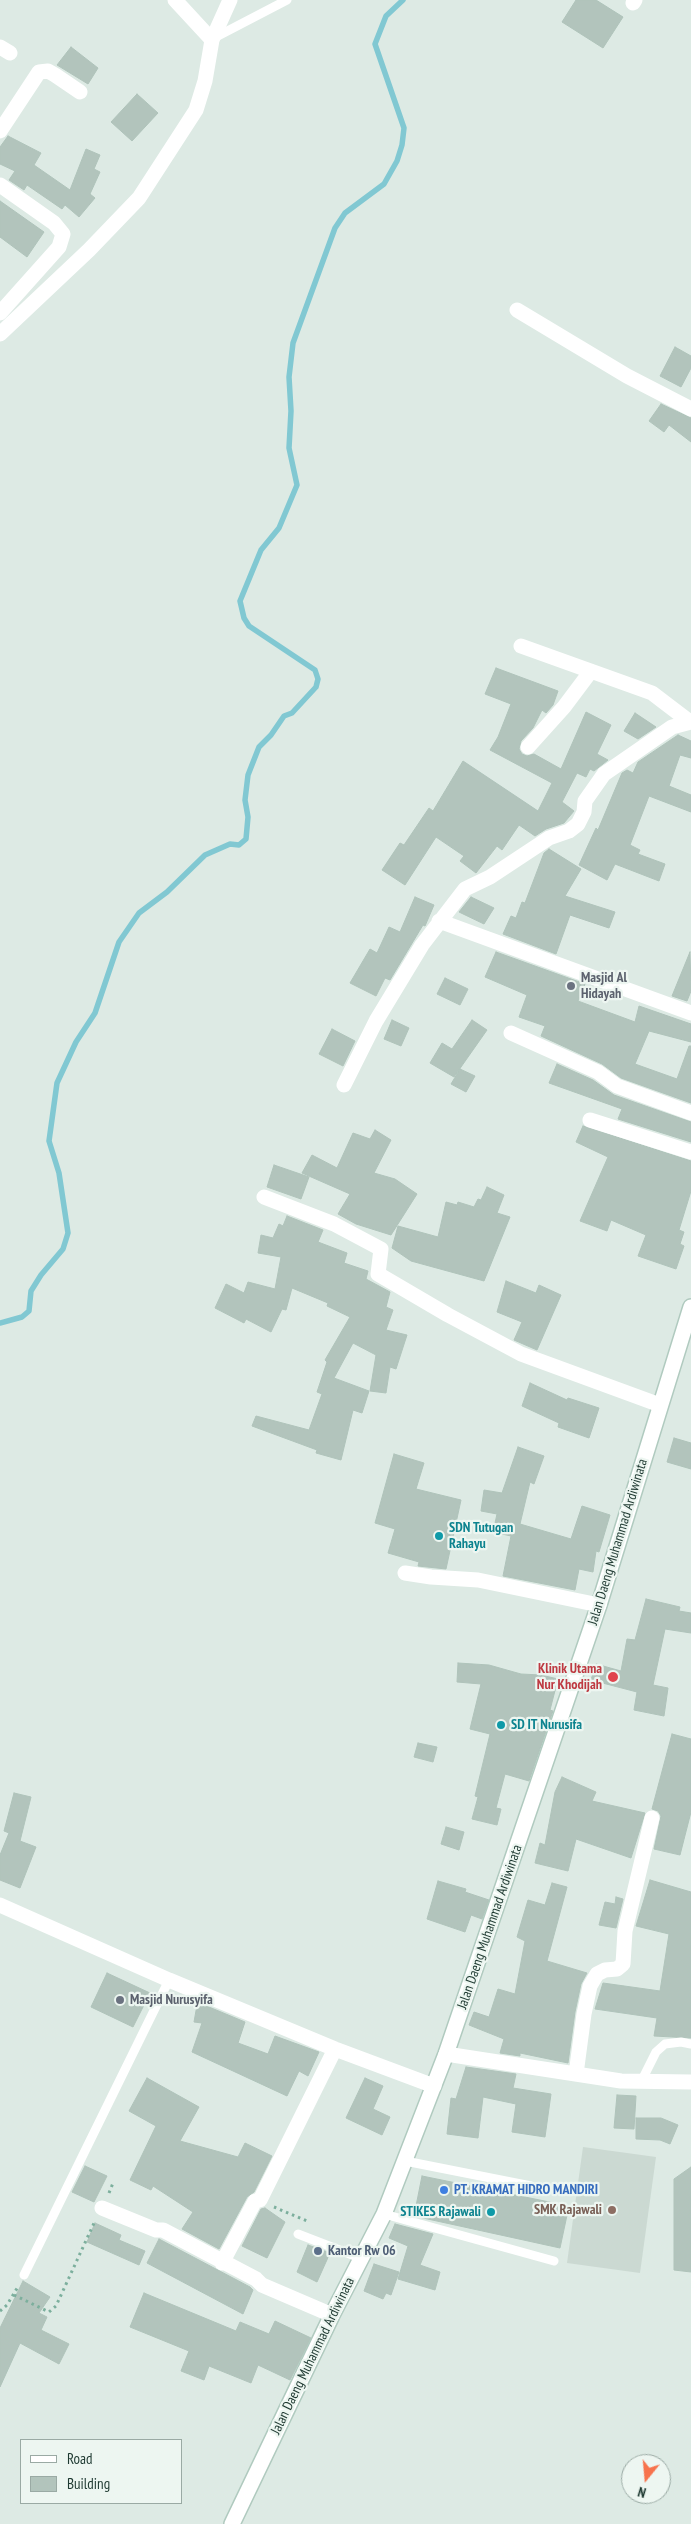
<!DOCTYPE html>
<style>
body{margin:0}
#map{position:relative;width:691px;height:2524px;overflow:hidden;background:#ddeae4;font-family:"PT Sans Narrow",sans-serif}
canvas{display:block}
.legend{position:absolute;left:20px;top:2439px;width:162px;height:65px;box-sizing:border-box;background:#edf6f1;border:1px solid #9aaaa4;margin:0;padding:6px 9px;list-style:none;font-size:15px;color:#1e3931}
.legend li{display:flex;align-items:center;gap:10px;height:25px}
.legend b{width:25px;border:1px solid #9aaaa4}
.north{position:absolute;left:621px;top:2454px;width:50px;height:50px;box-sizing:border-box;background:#edf6f1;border:1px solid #9aaaa4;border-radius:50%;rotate:197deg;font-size:14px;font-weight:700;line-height:20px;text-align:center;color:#1e3931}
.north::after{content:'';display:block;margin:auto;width:18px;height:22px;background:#f7734d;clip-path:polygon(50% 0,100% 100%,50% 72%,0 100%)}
</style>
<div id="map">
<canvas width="691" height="2524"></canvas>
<ul class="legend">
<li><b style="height:6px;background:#fff"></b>Road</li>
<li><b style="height:14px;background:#b2c4bc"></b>Building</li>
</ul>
<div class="north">N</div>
</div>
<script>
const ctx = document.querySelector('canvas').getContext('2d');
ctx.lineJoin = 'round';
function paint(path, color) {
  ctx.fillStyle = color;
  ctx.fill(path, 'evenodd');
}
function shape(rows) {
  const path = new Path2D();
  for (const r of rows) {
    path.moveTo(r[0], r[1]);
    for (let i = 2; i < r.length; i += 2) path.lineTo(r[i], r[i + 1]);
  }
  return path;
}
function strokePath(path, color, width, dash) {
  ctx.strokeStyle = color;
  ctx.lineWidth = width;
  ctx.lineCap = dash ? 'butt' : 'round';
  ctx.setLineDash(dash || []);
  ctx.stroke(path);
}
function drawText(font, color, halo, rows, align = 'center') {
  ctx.font = font + ' "PT Sans Narrow",sans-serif';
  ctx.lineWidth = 4.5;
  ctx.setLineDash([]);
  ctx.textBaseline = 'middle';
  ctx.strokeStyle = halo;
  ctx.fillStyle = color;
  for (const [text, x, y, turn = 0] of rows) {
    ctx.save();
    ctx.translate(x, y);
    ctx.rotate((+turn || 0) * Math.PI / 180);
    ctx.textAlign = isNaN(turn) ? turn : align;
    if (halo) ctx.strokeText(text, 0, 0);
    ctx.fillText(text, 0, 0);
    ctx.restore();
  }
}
paint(shape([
 [583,2147,656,2157,640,2273,567,2263]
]), '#cbd9d2');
strokePath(shape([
 [0,1323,22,1317,29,1311,31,1291,41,1275,63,1249,68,1233,59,1173,49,1141,57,1083,76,1042,95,1013,119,942,139,913,167,892,205,855,230,844,239,845,246,839,248,817,245,800,248,775,259,747,271,735,284,716,292,713,316,687,318,679,315,670,249,626,244,618,240,601,261,550,279,528,297,485,289,448,291,411,289,377,293,343,335,228,345,213,384,184,397,161,402,145,404,128,375,44,386,16,403,0]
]), '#81c8d2', 5.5);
const building = shape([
 [576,0,596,0,623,17,603,48,562,22,576,0],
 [71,47,98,68,88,84,57,65,71,47],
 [137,94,158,113,132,141,111,122,137,94],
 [8,136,41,153,34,165,70,190,86,149,100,155,94,169,100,172,90,194,95,198,79,217,65,205,62,209,27,185,24,190,9,180,15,171,0,164,0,147,8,136],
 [0,201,44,232,27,257,0,237,0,201],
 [675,347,691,356,691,368,681,387,660,376,675,347],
 [661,404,691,418,691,442,669,425,664,432,649,421,661,404],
 [496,668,558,691,553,705,546,713,542,710,533,728,521,741,519,749,522,754,527,756,534,754,561,769,586,712,611,725,597,754,608,760,594,771,590,769,586,777,577,773,562,802,574,811,564,823,546,829,535,836,519,825,502,850,497,846,476,873,460,861,464,856,436,837,405,885,382,870,400,843,404,845,429,808,433,811,463,761,538,811,552,783,490,750,498,737,511,704,485,694,496,668],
 [635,713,656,727,638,739,624,731,635,713],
 [678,735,691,741,691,758,680,755,669,786,691,795,691,812,649,796,630,845,640,850,638,854,665,864,659,881,615,864,607,880,579,865,596,828,598,830,622,773,627,770,633,773,638,762,678,735],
 [549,849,581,869,565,896,615,912,609,928,570,915,556,954,503,934,511,916,516,918,522,902,525,903,544,853,549,849],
 [415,897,434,905,425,926,423,925,390,980,385,978,376,996,350,983,370,949,377,953,389,927,400,932,415,897],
 [471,897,494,908,484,924,459,912,471,897],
 [496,952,585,984,578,1001,635,1022,639,1006,691,1024,691,1042,649,1031,635,1064,677,1079,689,1046,691,1046,691,1103,621,1078,602,1064,541,1036,545,1026,519,1017,527,995,485,977,496,952],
 [690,952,691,991,687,1001,672,996,690,952],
 [445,978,468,989,460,1005,437,994,445,978],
 [392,1020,409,1028,401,1046,384,1039,392,1020],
 [472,1020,487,1030,454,1077,430,1063,442,1043,452,1049,472,1020],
 [332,1029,355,1041,343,1066,319,1054,332,1029],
 [557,1064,593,1080,614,1095,691,1122,691,1142,618,1119,622,1109,549,1083,557,1064],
 [460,1069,475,1076,466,1092,451,1084,460,1069],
 [583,1126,691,1161,691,1191,679,1230,684,1232,680,1244,684,1246,676,1269,638,1256,646,1235,611,1220,607,1231,580,1221,608,1157,576,1142,583,1126],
 [375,1130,391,1140,374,1173,395,1179,417,1194,391,1235,356,1224,338,1214,350,1194,302,1173,312,1155,337,1168,353,1133,370,1139,375,1130],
 [274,1165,309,1177,301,1199,267,1187,274,1165],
 [487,1187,504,1195,497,1213,510,1217,484,1281,411,1261,392,1248,398,1226,438,1237,446,1202,457,1205,458,1202,474,1207,478,1199,481,1200,487,1187],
 [287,1216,323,1230,318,1242,347,1253,344,1263,368,1271,366,1279,390,1292,386,1307,393,1310,386,1330,407,1335,396,1369,390,1367,386,1393,370,1391,376,1355,353,1343,334,1378,369,1391,362,1413,353,1410,341,1460,316,1453,317,1450,252,1426,256,1416,309,1430,322,1394,317,1392,327,1362,325,1360,350,1317,327,1306,328,1303,292,1288,286,1310,282,1309,271,1332,246,1319,244,1323,215,1308,226,1284,244,1293,248,1282,275,1289,281,1257,258,1253,261,1235,273,1238,279,1224,283,1226,287,1216],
 [506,1281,536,1293,539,1285,561,1295,537,1350,514,1340,522,1322,497,1312,506,1281],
 [530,1383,567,1400,568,1398,599,1408,589,1438,558,1427,559,1423,522,1406,530,1383],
 [674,1438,691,1443,691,1469,667,1462,674,1438],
 [518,1447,544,1456,534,1484,530,1482,520,1524,571,1539,582,1506,610,1515,599,1552,596,1551,593,1572,579,1569,575,1590,503,1576,511,1536,493,1532,497,1514,481,1511,484,1490,502,1493,518,1447],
 [394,1454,424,1463,416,1489,461,1500,446,1569,418,1566,419,1562,388,1553,395,1529,375,1523,394,1454],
 [646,1599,680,1607,679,1611,691,1613,691,1633,665,1629,653,1685,668,1688,664,1716,634,1710,637,1692,591,1680,596,1664,621,1671,627,1639,635,1640,646,1599],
 [458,1663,489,1665,521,1674,541,1675,558,1679,550,1710,553,1711,529,1781,505,1774,496,1808,501,1809,497,1825,472,1819,478,1797,475,1796,490,1734,470,1729,481,1684,457,1682,458,1663],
 [672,1734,691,1739,691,1812,680,1855,654,1849,661,1816,658,1811,652,1809,672,1734],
 [418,1743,437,1747,433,1762,414,1757,418,1743],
 [562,1777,596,1792,592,1801,645,1813,631,1858,576,1839,568,1871,535,1863,540,1843,545,1845,555,1792,562,1777],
 [14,1793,31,1797,20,1841,36,1847,20,1888,0,1880,0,1855,9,1833,4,1831,14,1793],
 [446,1827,464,1832,459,1850,441,1844,446,1827],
 [650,1880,691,1892,691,2038,654,2036,657,2018,595,2009,603,1983,660,1991,669,1934,636,1926,650,1880],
 [438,1881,466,1889,465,1892,489,1900,482,1919,471,1915,465,1932,427,1919,438,1881],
 [552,1883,567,1887,547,1961,587,1973,581,1984,575,2012,568,2063,520,2053,520,2056,500,2053,504,2039,469,2025,474,2012,489,2017,498,1989,515,1994,525,1941,517,1937,528,1900,545,1905,552,1883],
 [616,1897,623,1899,616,1928,599,1925,605,1902,615,1904,616,1897],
 [107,1973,150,1993,133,2027,91,2007,107,1973],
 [197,2005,209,2007,245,2022,238,2043,268,2054,275,2036,319,2052,308,2076,299,2071,287,2096,192,2052,202,2023,194,2022,197,2005],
 [466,2067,516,2074,513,2088,551,2094,545,2137,512,2132,516,2104,483,2097,478,2138,447,2134,451,2098,456,2099,466,2067],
 [147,2078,199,2107,180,2141,238,2157,245,2143,272,2156,254,2192,247,2197,219,2249,182,2229,193,2212,153,2186,151,2190,130,2180,156,2126,129,2111,147,2078],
 [365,2078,383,2086,373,2109,390,2117,382,2135,346,2118,365,2078],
 [617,2095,636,2096,634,2129,614,2128,617,2095],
 [636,2118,661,2118,678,2125,670,2144,660,2140,636,2139,636,2118],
 [85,2166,107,2176,94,2202,72,2192,85,2166],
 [691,2167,691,2272,674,2270,674,2179,691,2167],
 [422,2176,569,2206,560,2248,414,2216,422,2176],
 [265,2208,285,2222,267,2258,242,2246,261,2209,265,2208],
 [95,2223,121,2235,119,2240,145,2251,139,2265,87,2242,95,2223],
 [395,2224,433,2234,420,2265,440,2272,435,2290,398,2279,408,2246,389,2238,395,2224],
 [159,2239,250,2287,253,2290,243,2314,147,2263,159,2239],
 [308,2245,330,2253,317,2282,297,2272,308,2245],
 [374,2264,399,2272,391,2295,386,2293,383,2299,364,2291,374,2264],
 [23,2281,50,2297,39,2313,47,2317,41,2330,69,2344,59,2364,20,2343,0,2387,0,2328,23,2281],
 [144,2293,236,2331,240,2322,269,2334,275,2321,311,2338,290,2380,258,2365,251,2383,209,2366,204,2380,181,2371,189,2351,130,2327,144,2293]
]);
paint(building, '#b2c4bc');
strokePath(building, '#afc3ba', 1);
const secondary = shape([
 [232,2524,332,2315,384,2214,446,2054,599,1605,691,1307]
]);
strokePath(secondary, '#b0cabf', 18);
strokePath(shape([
 [109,2193,113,2183],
 [274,2207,307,2221],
 [14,2295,49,2312,56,2306,95,2221],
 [0,2311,7,2305,19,2285]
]), '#7caf9d', 3, [2.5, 4]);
strokePath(shape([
 [214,38,287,0],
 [641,2082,656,2052,665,2044,681,2042,691,2044],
 [405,2161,531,2186],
 [384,2214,554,2261],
 [298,2234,360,2258],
 [24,2275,169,1980]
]), '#fff', 9);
strokePath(shape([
 [175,0,212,40],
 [633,3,635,0],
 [0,47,10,53],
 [0,131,39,72,48,71,55,75,80,92],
 [0,185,54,223,63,234,59,247,0,313],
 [517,310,627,376,691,409],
 [0,334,89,250,139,198,196,110,205,81,212,40,230,0],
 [521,646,652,693,690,722],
 [528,747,564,707,591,671],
 [439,921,691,1013],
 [511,1033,598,1072,617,1086,691,1113],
 [344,1085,376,1021,422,945,465,889,490,877,549,838,569,831,578,824,584,812,585,801,604,774,672,727,691,722],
 [590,1120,691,1152],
 [264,1197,334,1224,381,1249,378,1274,448,1315,521,1354,660,1405],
 [405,1573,431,1577,478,1580,599,1605],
 [0,1905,169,1980,335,2049,434,2086],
 [446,2054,621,2081,691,2082],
 [576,2074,584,2014,590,1986,597,1974,605,1970,617,1969,623,1964,625,1931,652,1818],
 [102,2208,156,2230,163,2230,256,2279,262,2285,332,2315],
 [222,2263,255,2201,260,2200,335,2049]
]), '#fff', 15);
strokePath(secondary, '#fff', 15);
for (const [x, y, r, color] of [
 [571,986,5,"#6b7280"],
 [439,1536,5,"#0f9aa8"],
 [613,1677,6,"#e0444e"],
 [501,1725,5,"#0f9aa8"],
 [120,2000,5,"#6b7280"],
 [444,2190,5,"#3f7fe0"],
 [612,2210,5,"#8d6e63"],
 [491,2212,5,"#0f9aa8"],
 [318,2251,5,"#5c6f8a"]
]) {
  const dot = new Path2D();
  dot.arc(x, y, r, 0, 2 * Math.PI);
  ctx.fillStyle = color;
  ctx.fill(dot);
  strokePath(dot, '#edf6f1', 2);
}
drawText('bold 14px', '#5b616d', '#edf6f1', [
 ["Masjid Al",581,978],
 ["Hidayah",581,994],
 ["Masjid Nurusyifa",130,2000]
], 'left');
drawText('bold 14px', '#0d838f', '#edf6f1', [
 ["SDN Tutugan",449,1528],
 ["Rahayu",449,1544],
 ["SD IT Nurusifa",511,1725],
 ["STIKES Rajawali",481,2212,"right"]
], 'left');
drawText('14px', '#1e3931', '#edf6f1', [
 ["Jalan Daeng Muhammad Ardiwinata",618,1542,-73],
 ["Jalan Daeng Muhammad Ardiwinata",490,1927,-71],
 ["Jalan Daeng Muhammad Ardiwinata",313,2356,-64]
]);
drawText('bold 14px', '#be3a42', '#edf6f1', [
 ["Klinik Utama",602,1669],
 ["Nur Khodijah",602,1685]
], 'right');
drawText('bold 14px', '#366cbe', '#edf6f1', [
 ["PT. KRAMAT HIDRO MANDIRI",454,2190]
], 'left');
drawText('bold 14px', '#785e54', '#edf6f1', [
 ["SMK Rajawali",602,2210]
], 'right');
drawText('bold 14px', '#4e5e75', '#edf6f1', [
 ["Kantor Rw 06",328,2251]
], 'left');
</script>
